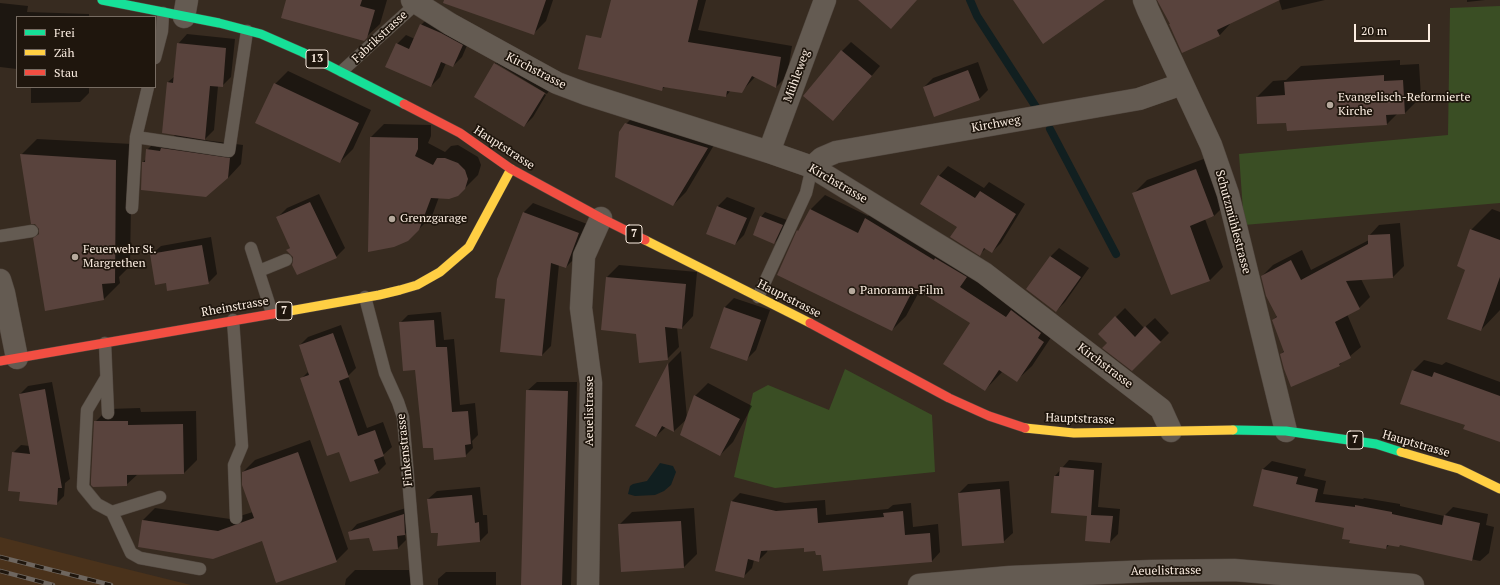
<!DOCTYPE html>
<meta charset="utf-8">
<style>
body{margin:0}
#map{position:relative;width:1500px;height:585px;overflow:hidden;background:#372b20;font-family:"PT Serif",serif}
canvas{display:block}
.legend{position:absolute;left:16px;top:16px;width:140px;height:72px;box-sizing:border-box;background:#1f160d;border:1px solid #776c62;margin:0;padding:5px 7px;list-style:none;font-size:12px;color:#fbede1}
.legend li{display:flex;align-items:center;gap:8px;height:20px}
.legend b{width:20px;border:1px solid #776c62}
.scale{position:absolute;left:1354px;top:24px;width:76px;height:18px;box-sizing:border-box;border:2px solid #fbede1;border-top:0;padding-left:5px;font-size:12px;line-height:14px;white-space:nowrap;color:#fbede1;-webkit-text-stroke:3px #1f160d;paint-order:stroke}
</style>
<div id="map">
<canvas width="1500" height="585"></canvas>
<ul class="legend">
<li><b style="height:5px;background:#16e098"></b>Frei</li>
<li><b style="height:5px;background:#ffcf43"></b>Zäh</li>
<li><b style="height:5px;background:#f24e42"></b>Stau</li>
</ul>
<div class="scale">20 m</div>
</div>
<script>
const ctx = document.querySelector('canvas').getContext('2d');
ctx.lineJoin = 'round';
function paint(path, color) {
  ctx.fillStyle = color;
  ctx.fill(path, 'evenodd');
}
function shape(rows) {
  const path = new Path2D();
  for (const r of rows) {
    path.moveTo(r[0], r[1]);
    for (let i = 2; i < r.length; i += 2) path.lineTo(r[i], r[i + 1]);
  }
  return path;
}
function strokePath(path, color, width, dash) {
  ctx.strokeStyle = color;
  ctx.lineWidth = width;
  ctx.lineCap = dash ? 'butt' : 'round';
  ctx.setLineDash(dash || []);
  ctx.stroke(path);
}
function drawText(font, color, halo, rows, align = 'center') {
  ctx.font = font + ' "PT Serif",serif';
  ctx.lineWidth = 3.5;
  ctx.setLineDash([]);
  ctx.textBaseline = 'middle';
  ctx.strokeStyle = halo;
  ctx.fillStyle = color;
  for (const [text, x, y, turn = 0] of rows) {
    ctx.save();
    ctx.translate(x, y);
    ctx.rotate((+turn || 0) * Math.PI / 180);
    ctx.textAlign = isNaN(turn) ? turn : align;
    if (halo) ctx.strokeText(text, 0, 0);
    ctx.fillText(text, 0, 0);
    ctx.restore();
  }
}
paint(shape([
 [0,537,106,564,191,585,0,585]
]), '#4a321b');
paint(shape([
 [1500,6,1500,203,1244,225,1239,154,1448,135,1450,8],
 [845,369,932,415,935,472,775,488,734,477,753,393,768,385,829,410]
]), '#3a4e24');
paint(shape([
 [660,463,673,466,676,472,671,485,664,491,655,495,635,496,628,494,630,486,633,484,647,481]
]), '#111f20');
paint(shape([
 [287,0,387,0,380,24,363,40],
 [462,0,553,0,546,21,533,34],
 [612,0,706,0,698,30,792,46,787,76,776,87,755,77,741,92,731,90,726,96,665,87,662,89],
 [1159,0,1278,0,1230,23,1230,24,1219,36,1171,24],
 [1279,0,1325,0,1282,10],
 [1467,0,1485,0,1467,2],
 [0,3,28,6,27,12,89,14,89,17,17,17,17,69,0,67],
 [430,16,471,36,462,57,453,66,446,63,440,77,431,86,397,44,406,35,415,39,421,25],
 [187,34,235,39,231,77,222,86,218,86,214,130,204,140,243,145,241,164,228,178,143,162,146,159,147,150,160,137,172,138,176,134,168,82,175,76,178,44],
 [851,42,880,66,842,111,842,51],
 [504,55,553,84,547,94,496,63,496,66,546,95,533,117,524,126,495,64],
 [1400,60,1400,65,1419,64,1421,97,1405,113,1398,113,1387,124,1287,121,1257,97,1273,81,1286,80,1301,66],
 [978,62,988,90,979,99,924,87,933,78],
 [288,71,371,110,353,149,340,162,275,84],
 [31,87,89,87,89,93,80,102,31,103],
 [639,111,720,135,686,192,673,205,626,124],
 [384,124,431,125,431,136,428,143,445,152,451,146,458,145,478,157,481,165,478,175,458,195,439,197,432,216,408,240,371,137],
 [37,139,132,144,130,266,119,277,120,283,104,299,34,239,40,233,40,229,21,155],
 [1209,157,1227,203,1214,216,1205,219,1223,267,1210,280,1171,294,1134,193,1147,180],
 [948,166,984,188,989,182,1025,204,1001,243,992,252,986,248,980,254,959,227,922,204,939,176],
 [319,194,345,248,336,257,294,256,287,250,291,247,278,217,287,208],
 [825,195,868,216,880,204,1058,327,1032,366,1017,380,1003,371,985,390,971,323,920,290,906,316,892,330,778,274,798,231,801,228,810,210],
 [727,197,755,208,744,235,735,244,718,206],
 [533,203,587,224,575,258,566,267,559,264,551,346,542,355,502,351,507,298,498,279,524,212],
 [1492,209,1500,212,1500,310,1481,330,1466,269,1471,230],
 [765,212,787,220,779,238,774,243,761,217],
 [1400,223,1404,266,1393,277,1361,279,1370,297,1359,308,1347,314,1361,347,1339,365,1281,354,1285,350,1273,320,1277,316,1262,276,1273,265,1302,250,1311,270,1369,240,1369,236,1379,225],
 [211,237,217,274,208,283,167,282,151,255,161,246],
 [1059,248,1089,268,1065,302,1056,311,1050,257],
 [619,265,697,272,693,316,682,328,677,327,679,347,667,359,637,333,607,277],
 [734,298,770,310,756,350,747,359,725,307],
 [1125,308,1144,328,1155,318,1169,333,1132,370,1099,334],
 [441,312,444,340,454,339,460,405,475,403,478,435,472,441,473,448,465,456,434,447,416,369,400,323,408,315],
 [341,325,356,368,348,376,367,428,383,422,392,447,383,455,386,464,378,472,340,450,301,379,309,371,300,345,308,337],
 [681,351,687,418,695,396,708,383,752,406,733,442,720,455,687,419,674,431,666,427,656,436,636,426,669,363],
 [1424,360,1442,365,1446,362,1500,382,1500,441,1466,425,1413,371],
 [52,382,70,479,65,483,64,496,56,504,21,491,13,453,21,445,30,446,20,394,28,386],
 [537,382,577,382,571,585,522,585,527,391],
 [140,408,141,412,196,411,197,460,184,473,138,474,126,485,95,422,108,409],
 [310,440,348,549,336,561,263,540,143,520,155,508,230,519,253,512,243,472,255,460],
 [1069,460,1102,463,1098,507,1120,509,1118,534,1110,542,1055,476],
 [1272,461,1306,469,1304,476,1326,481,1323,494,1363,499,1364,498,1400,504,1400,506,1444,516,1453,507,1488,514,1486,525,1494,527,1489,553,1480,561,1401,544,1389,545,1386,548,1351,539,1345,527,1263,469],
 [1009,481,1013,533,1003,542,959,493,968,484],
 [480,487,483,515,487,515,488,533,480,541,439,532,428,499,437,491],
 [740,493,785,503,825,500,826,515,888,509,893,505,911,503,913,527,938,524,940,552,932,561,816,550,805,547,768,549,767,552,758,561,754,560,752,568,744,576,716,570,732,501],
 [412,506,413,526,405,534,406,540,398,548,370,537,349,533,357,524],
 [694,508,697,554,684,567,619,525,632,512],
 [355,570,409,570,411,585,345,585,346,579],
 [446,572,496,572,496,585,438,585,438,579]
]), '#0007');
strokePath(shape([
 [970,0,977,16,1036,107],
 [1050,129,1116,254]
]), '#111f20', 8);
paint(shape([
 [286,0,362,0,360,6,375,10,367,38,364,41,281,18],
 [444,0,546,0,534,35,443,3],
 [611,0,698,0,688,42,781,57,776,88,752,76,742,93,727,91,726,97,663,87,662,91,578,69,586,35,601,38],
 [858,0,917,0,891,29],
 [1013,0,1105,0,1043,44],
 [1157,0,1280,0,1217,30,1220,36,1182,53,1169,24,1170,24],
 [420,24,441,33,463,45,453,67,441,62,431,87,385,67,396,43,409,49],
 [177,43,226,48,223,87,210,86,205,140,162,133,167,82,173,83],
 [841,50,872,76,833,121,803,96],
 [494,63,545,93,524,127,474,97],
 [968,70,980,100,934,117,923,87],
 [1384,75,1384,81,1403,80,1405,114,1386,115,1387,125,1287,131,1286,123,1257,124,1256,97,1285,95,1284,82],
 [274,83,359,123,340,163,255,123],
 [625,123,708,148,673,206,615,177,619,132],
 [370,137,418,138,418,149,415,156,433,165,437,158,445,158,458,163,465,170,468,179,465,189,458,196,449,199,431,198,419,230,408,241,394,247,368,252],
 [161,148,230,158,228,178,206,197,141,190,142,162,145,162,146,149,160,151],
 [20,154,116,160,115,283,102,284,104,300,45,311,33,238,39,234,39,229,35,224,31,224],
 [1196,169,1214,216,1190,226,1210,281,1171,295,1132,193],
 [938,175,975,198,980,191,1016,214,992,253,984,248,980,256,950,237,957,227,920,204],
 [310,202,337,258,297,275,292,265,293,261,293,257,286,250,290,248,276,217],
 [717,206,747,218,735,245,706,234],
 [810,209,858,233,865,218,934,260,935,258,967,277,960,287,1006,317,1011,310,1041,333,1038,338,1044,342,1017,382,999,370,985,391,943,364,970,323,914,288,892,331,777,275,797,230,798,231],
 [523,212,579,233,566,268,551,263,542,356,500,352,505,299,495,298,497,279],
 [760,216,783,225,774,244,753,235],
 [1470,229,1500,240,1500,277,1481,331,1447,319,1465,270,1457,266],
 [1390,234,1393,278,1346,281,1360,309,1335,322,1351,358,1339,364,1340,366,1291,387,1284,369,1280,354,1284,352,1272,320,1277,317,1266,296,1261,276,1291,260,1301,280,1368,244,1368,235],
 [202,245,209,284,167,291,166,283,155,285,150,254],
 [1050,256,1081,277,1056,312,1026,289],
 [606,277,686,284,682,329,665,327,668,360,639,363,636,334,601,330],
 [724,307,761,320,747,361,710,348],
 [1115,316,1135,337,1145,326,1161,342,1132,371,1102,348,1107,343,1098,334],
 [434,320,436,347,447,347,452,412,468,411,471,444,465,445,466,457,434,460,433,448,423,448,415,370,403,371,399,322],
 [333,333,349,377,339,381,358,436,375,430,384,456,374,460,379,473,350,482,339,452,327,456,300,378,309,375,299,345],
 [668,363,674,432,662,426,656,437,635,426],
 [1412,370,1432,377,1434,372,1500,396,1500,442,1463,429,1465,425,1400,404],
 [45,389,62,488,58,488,57,505,19,501,20,492,8,491,12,452,30,454,19,394],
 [526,390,568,391,562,585,521,585],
 [694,395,740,419,720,456,680,435],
 [94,421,128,421,128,425,183,424,184,474,127,475,127,486,93,487,91,485,91,479],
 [298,452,337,562,276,583,262,541,213,559,138,547,142,520,218,531,254,518,242,485,242,472],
 [1060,467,1094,470,1091,515,1113,516,1110,543,1085,541,1087,516,1051,513,1054,476,1059,476],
 [1262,469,1298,477,1296,484,1318,489,1315,502,1355,507,1355,505,1392,512,1392,514,1442,525,1444,515,1480,523,1472,561,1400,545,1399,547,1387,545,1386,549,1349,543,1350,540,1342,539,1344,528,1253,506],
 [1000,489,1004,543,962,546,958,493],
 [472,495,475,523,479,522,480,542,437,546,438,533,431,533,427,499],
 [731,501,776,511,817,508,818,523,884,517,883,513,903,511,905,535,930,533,932,562,823,571,821,555,816,555,815,551,804,552,804,548,761,551,759,562,748,559,744,578,715,571],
 [404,514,405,535,397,536,398,549,373,551,369,538,350,540,348,532],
 [681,521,684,568,621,572,618,524]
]), '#59433d');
const lane = shape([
 [155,58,162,31,163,13],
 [342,71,417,3],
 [136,137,229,151,247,31],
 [132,208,136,137,148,87],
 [0,236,32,231],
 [251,248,272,313],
 [259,271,286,260],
 [365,297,385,373,398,402,403,417,417,585],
 [758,297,806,193,812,167],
 [233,320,242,446,234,465,236,518],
 [105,343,108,413],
 [106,378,87,410,83,487,97,504,112,512,131,553,140,558,200,569],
 [112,512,160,497]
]);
const street = shape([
 [412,0,450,24,557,83,586,94,769,152,812,167,984,273,1161,409,1171,431],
 [1144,0,1148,10,1211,145,1228,194,1286,431],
 [184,17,187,0],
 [769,152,825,0],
 [812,167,822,158,836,152,1139,99,1182,84],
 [0,280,4,293,17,358],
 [588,585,591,383,581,308,584,256,601,218],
 [919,585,1010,577,1151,571,1234,570,1413,585]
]);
const fast = shape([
 [102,0,219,23,261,34,302,52,404,104],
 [1233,430,1286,431,1376,444,1401,452]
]);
const slow = shape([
 [645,240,810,323],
 [284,312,379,295,400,290,417,285,440,272,469,247,511,169],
 [1025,428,1074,433,1233,430],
 [1401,452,1459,469,1500,489]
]);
const jam = shape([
 [404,104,460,133,511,169,601,218,645,240],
 [810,323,949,398,989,416,1025,428],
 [0,361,284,312]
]);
strokePath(lane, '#51473f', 13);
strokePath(street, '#51473f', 23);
strokePath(fast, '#51473f', 10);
strokePath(slow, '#51473f', 10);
strokePath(jam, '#51473f', 10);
strokePath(lane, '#645b52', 12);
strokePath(street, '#645b52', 22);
strokePath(fast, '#16e098', 9);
strokePath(slow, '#ffcf43', 9);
strokePath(jam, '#f24e42', 9);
const rail = shape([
 [0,557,111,585],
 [0,571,53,585]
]);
strokePath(rail, '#6e665f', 4.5);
strokePath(rail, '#1f160d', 3, [9]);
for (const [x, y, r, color] of [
 [1330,105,4,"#b6a99d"],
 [392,219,4,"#b6a99d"],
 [75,257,4,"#b6a99d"],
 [852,291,4,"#b6a99d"]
]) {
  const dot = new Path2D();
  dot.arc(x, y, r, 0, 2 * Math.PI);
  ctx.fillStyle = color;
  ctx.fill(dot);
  strokePath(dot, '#1f160d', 1.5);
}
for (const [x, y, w] of [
 [317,59,22],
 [634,234,16],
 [284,311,16],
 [1355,440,16]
]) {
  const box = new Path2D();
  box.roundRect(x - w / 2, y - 9, w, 18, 3);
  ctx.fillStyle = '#1f160d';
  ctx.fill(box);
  strokePath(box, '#fbede1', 1);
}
drawText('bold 11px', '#fbede1', null, [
 ["13",317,59],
 ["7",634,234],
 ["7",284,311],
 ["7",1355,440]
]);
drawText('12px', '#fbede1', '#1f160d', [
 ["Fabrikstrasse",380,37,-43],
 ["Kirchstrasse",536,71,27],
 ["Mühleweg",797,76,-70],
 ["Kirchweg",996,124,-10],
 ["Hauptstrasse",504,148,33],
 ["Kirchstrasse",838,184,30],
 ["Schutzmühlestrasse",1233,222,75],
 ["Hauptstrasse",789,299,27],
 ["Rheinstrasse",235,307,-10],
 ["Kirchstrasse",1105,366,37],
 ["Aeuelistrasse",590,411,-90],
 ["Hauptstrasse",1080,419,2],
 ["Hauptstrasse",1416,444,16],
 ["Finkenstrasse",405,450,-96],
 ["Aeuelistrasse",1166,571,-1]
]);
drawText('12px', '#fbede1', '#1f160d', [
 ["Evangelisch-Reformierte",1338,98],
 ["Kirche",1338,112],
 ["Grenzgarage",400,219],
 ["Feuerwehr St.",83,250],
 ["Margrethen",83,264],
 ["Panorama-Film",860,291]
], 'left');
</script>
